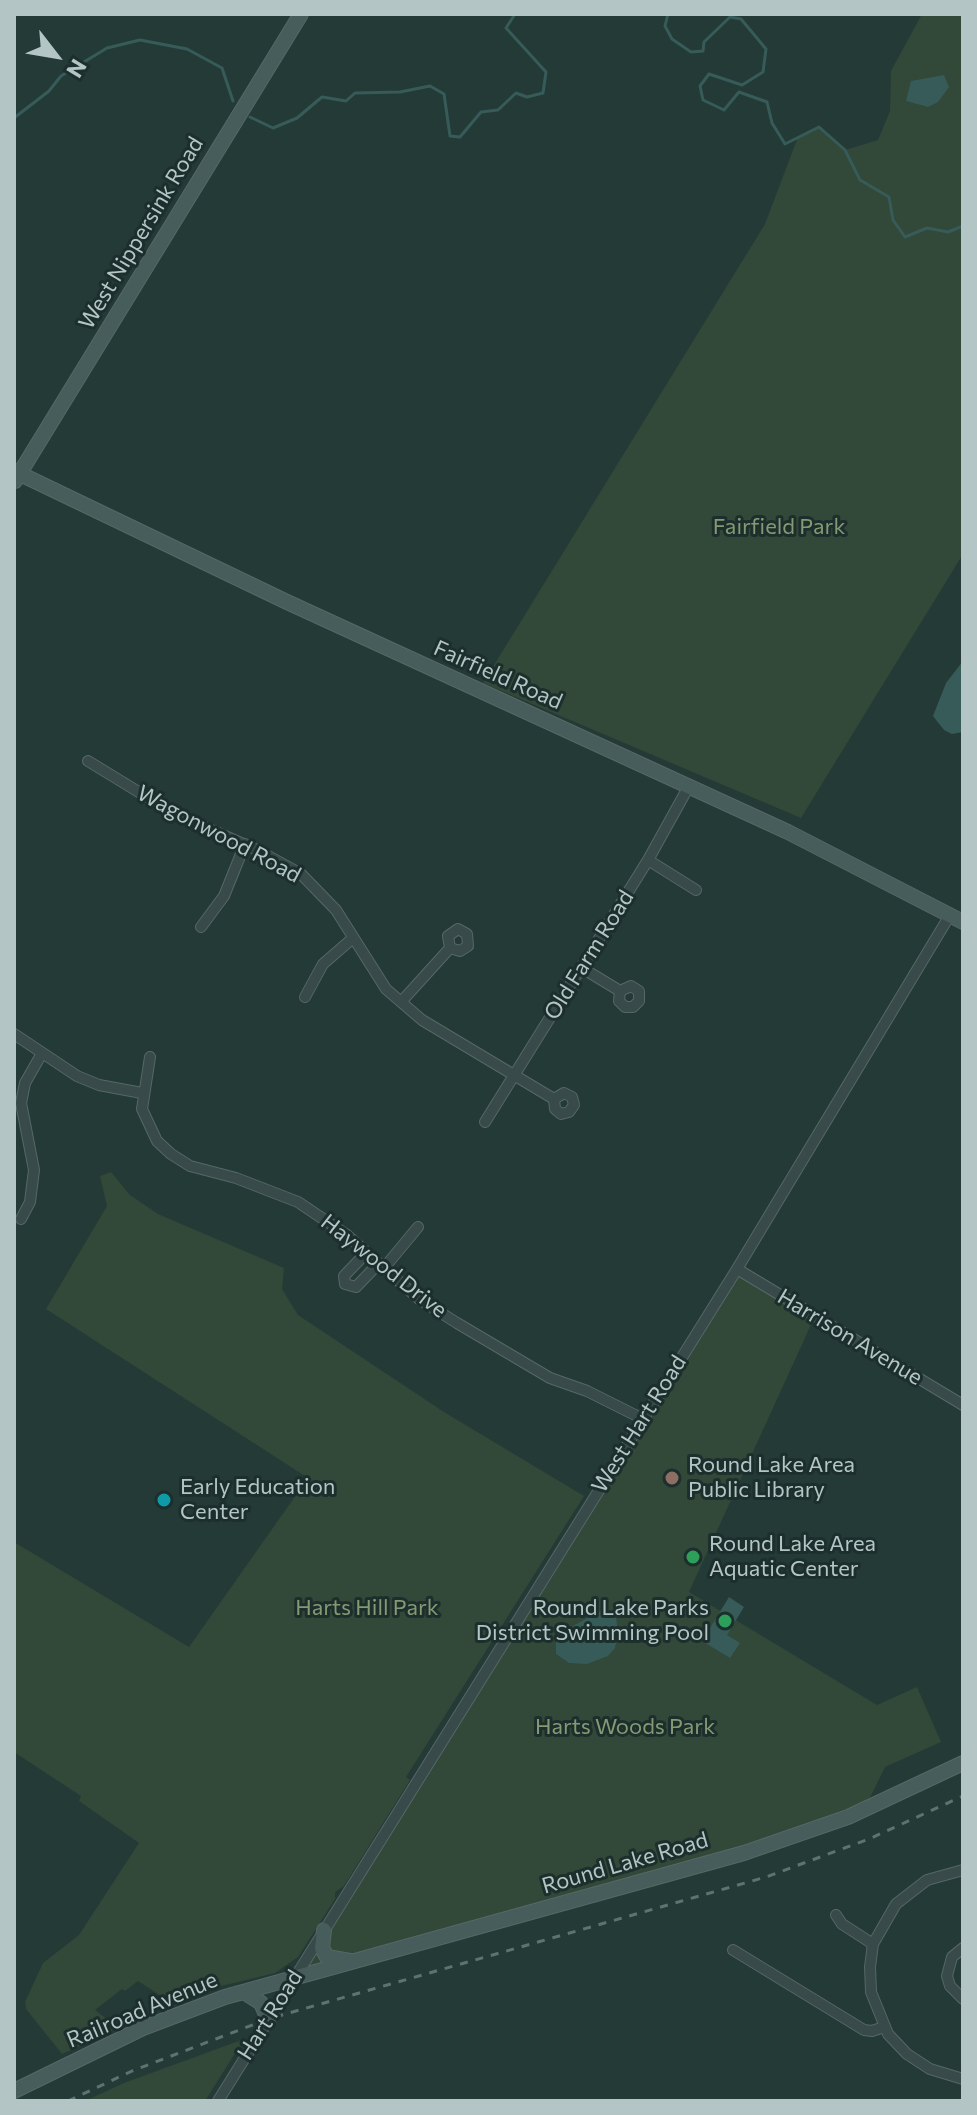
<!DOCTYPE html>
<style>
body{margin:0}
#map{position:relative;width:977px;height:2115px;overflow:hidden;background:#243a37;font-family:Commissioner,sans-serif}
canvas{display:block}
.frame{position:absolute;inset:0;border:16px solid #b3c6c5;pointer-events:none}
.north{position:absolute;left:16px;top:16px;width:80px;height:80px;-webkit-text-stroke:6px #1d2f2d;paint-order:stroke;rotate:121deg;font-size:22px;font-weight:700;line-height:32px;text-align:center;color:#b3c6c5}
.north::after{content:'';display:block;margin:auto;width:28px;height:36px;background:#b3c6c5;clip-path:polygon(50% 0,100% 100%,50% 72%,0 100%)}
</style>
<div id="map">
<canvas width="977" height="2115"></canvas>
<div class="frame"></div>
<div class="north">N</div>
</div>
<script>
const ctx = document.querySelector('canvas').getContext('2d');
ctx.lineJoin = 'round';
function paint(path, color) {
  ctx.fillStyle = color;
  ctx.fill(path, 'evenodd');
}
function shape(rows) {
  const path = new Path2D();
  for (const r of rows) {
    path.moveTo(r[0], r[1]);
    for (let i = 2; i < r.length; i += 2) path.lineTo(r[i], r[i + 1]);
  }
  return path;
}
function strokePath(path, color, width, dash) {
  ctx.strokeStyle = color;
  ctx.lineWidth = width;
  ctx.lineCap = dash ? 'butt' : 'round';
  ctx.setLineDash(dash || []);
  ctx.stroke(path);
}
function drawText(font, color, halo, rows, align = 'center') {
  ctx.font = font + ' Commissioner,sans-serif';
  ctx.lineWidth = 6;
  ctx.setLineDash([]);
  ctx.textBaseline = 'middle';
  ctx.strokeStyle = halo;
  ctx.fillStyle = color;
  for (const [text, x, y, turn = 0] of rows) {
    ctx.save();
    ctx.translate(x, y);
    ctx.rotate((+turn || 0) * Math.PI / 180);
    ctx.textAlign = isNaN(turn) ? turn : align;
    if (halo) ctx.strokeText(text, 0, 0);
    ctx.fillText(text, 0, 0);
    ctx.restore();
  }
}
paint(shape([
 [922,14,963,14,963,554,801,818,483,683,765,224,798,137,819,127,845,150,878,140,890,111,891,71],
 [111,1172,130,1195,158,1214,284,1268,282,1289,298,1315,444,1412,584,1496,406,1777,410,1780,344,1886,335,1892,335,1899,298,1957,275,1973,213,1988,173,2004,138,1981,125,1991,122,1989,95,2010,116,2026,110,2033,62,2054,26,2009,25,2002,43,1963,79,1935,139,1843,79,1801,81,1796,14,1752,14,1542,189,1647,308,1478,46,1309,107,1206,100,1176],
 [737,1269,815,1316,689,1592,877,1705,917,1687,941,1742,885,1767,864,1810,291,1981],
 [244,2039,205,2101,85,2101,124,2083]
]), '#324838');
paint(shape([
 [944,75,949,87,938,102,928,107,906,101,911,81],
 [963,661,963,732,952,734,944,730,933,716,946,683],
 [729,1597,744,1607,727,1635,740,1643,730,1658,702,1641],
 [604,1609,616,1617,618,1632,615,1648,608,1656,587,1664,569,1663,556,1654,556,1639,560,1633]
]), '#365b58');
strokePath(shape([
 [668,14,665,26,672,39,691,52,703,51,704,42,730,17,741,19,766,49,763,72,742,85,709,74,700,86,703,100,724,110,739,92,767,102,772,123,785,144,819,127,845,150,860,180,889,197,893,220,905,237,927,228,948,232,963,226],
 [250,117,273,128,297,118,322,97,346,101,355,93,400,92,430,86,444,94,450,136,460,137,481,112,498,110,516,93,527,97,543,93,546,72,506,28,515,14],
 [14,118,49,91,61,76,107,48,140,40,187,49,222,68,233,101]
]), '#365b58', 3);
const street = shape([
 [88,761,173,813,257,850,301,874,336,910,386,989,422,1020,554,1099,555,1109,561,1114,569,1112,574,1105,572,1097,564,1093,554,1099],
 [648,860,696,890],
 [201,927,224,896,245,844],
 [582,968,620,991,619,1001,625,1007,633,1007,639,1001,639,991,631,986,620,991],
 [305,997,323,964,353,938],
 [401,1002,450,948,460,951,468,946,467,934,458,929,448,936,450,948],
 [14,1034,77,1076,99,1085,142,1093],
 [150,1057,142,1109,157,1141,171,1154,190,1166,236,1178,298,1202,347,1235,419,1299,457,1323,550,1378,587,1391,643,1419],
 [485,1122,648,860,689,786],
 [21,1219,30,1202,34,1170,21,1103,25,1083,41,1055],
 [367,1252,344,1276,345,1284,356,1287,379,1263],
 [384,1268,418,1227],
 [737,1269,963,1405],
 [963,1870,927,1880,896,1904,873,1944,870,1967,871,1992,888,2034,907,2054,930,2069,963,2079],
 [836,1915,842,1924,873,1944],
 [963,1948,952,1957,947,1976,950,1986,963,1999],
 [733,1950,864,2030,872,2031,884,2027],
 [218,2101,737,1269,950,915]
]);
const secondary = shape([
 [14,471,287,602,788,832,963,922],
 [15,481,301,14],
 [324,1930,322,1948,327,1957,350,1961],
 [244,1992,261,2003,268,2019],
 [14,2091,143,2028,225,1997,744,1853,848,1817,963,1763]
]);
strokePath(street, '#566866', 12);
strokePath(secondary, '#566866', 16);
strokePath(street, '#384a49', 10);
strokePath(secondary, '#465d5c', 14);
strokePath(shape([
 [68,2101,132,2071,268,2019,766,1877,869,1839,963,1796]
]), '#5c7371', 3, [8, 8]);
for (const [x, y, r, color] of [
 [672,1478,8,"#8d6e63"],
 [164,1500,8,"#0f9aa8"],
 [693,1557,8,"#2e9e5b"],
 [725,1621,8,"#2e9e5b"]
]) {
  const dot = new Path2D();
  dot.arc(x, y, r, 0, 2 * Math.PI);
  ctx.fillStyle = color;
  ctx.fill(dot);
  strokePath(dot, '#1d2f2d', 3);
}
drawText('22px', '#b3c6c5', '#1d2f2d', [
 ["West Nippersink Road",141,233,-59],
 ["Fairfield Road",498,675,24],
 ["Wagonwood Road",219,834,28],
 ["Old Farm Road",589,955,-58],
 ["Haywood Drive",384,1266,38],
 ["Harrison Avenue",850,1337,31],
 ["West Hart Road",639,1424,-58],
 ["Round Lake Road",625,1863,-16],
 ["Railroad Avenue",142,2010,-23],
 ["Hart Road",270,2015,-58]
]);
drawText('22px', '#859a73', '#1d2f2d', [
 ["Fairfield Park",779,527],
 ["Harts Hill Park",367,1608],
 ["Harts Woods Park",625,1727]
]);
drawText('22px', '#b3c6c5', '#1d2f2d', [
 ["Round Lake Area",688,1465],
 ["Public Library",688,1490],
 ["Early Education",180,1487],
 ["Center",180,1512],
 ["Round Lake Area",709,1544],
 ["Aquatic Center",709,1569],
 ["Round Lake Parks",709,1608,"right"],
 ["District Swimming Pool",709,1633,"right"]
], 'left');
</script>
